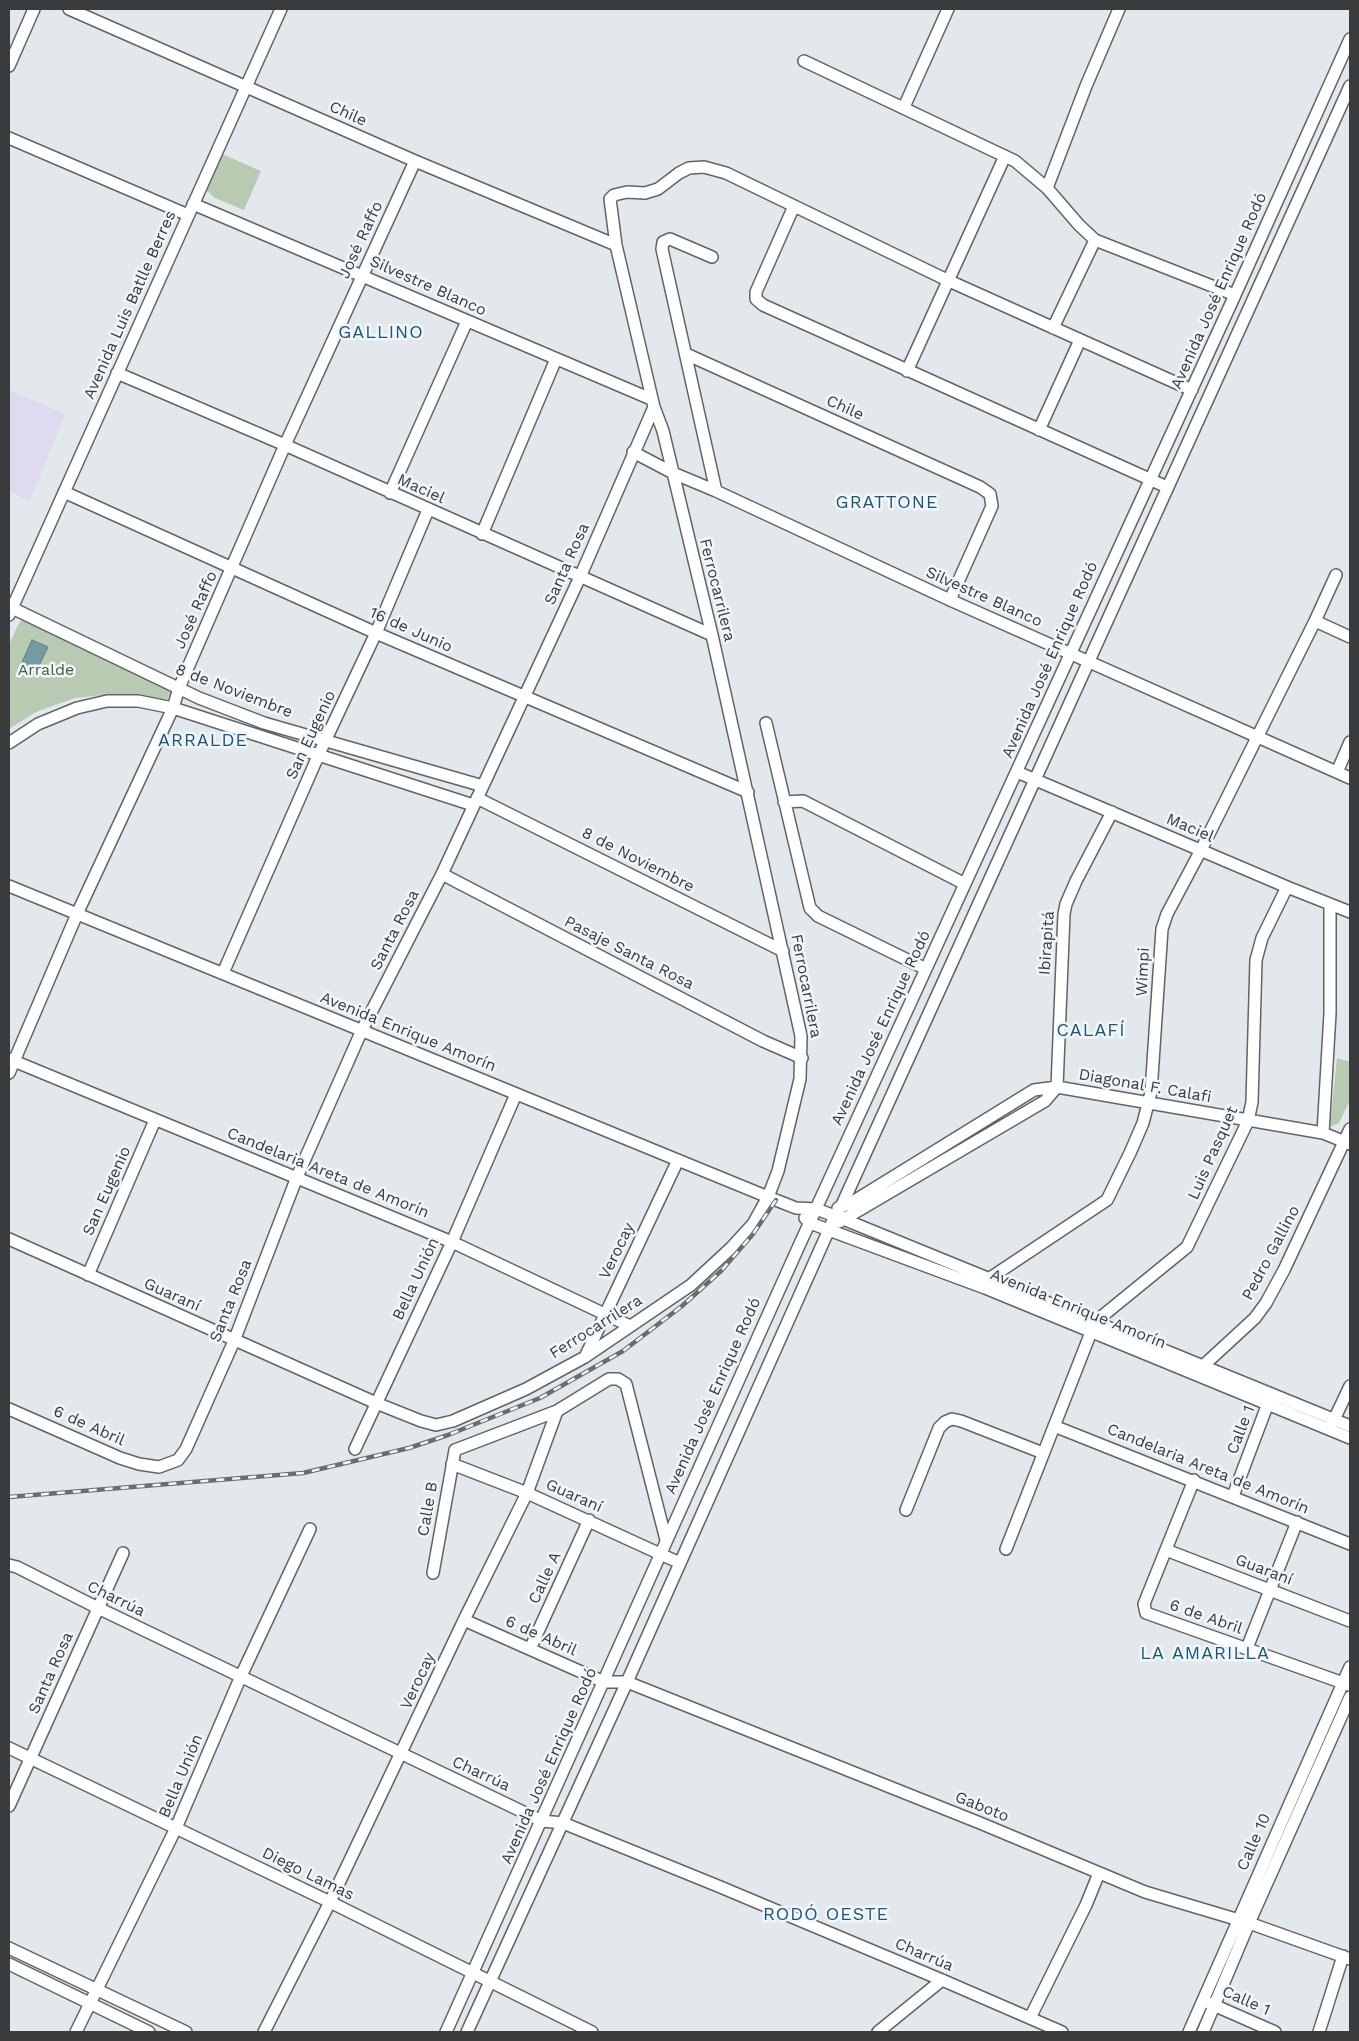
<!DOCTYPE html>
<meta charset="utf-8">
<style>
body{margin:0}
#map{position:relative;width:1359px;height:2041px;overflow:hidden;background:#e3e8ed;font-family:"Work Sans",sans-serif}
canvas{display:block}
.frame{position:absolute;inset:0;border:10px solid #393b3d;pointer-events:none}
</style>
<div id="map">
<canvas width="1359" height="2041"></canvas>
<div class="frame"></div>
</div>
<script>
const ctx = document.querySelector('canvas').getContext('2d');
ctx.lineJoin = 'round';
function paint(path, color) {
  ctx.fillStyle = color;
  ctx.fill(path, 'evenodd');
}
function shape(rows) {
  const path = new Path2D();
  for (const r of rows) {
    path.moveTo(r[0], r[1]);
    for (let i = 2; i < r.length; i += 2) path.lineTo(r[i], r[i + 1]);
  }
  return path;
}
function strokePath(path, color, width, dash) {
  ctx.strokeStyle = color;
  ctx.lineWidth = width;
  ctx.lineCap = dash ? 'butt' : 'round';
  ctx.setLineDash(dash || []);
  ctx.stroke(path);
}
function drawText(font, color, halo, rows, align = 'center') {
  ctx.font = font + ' "Work Sans",sans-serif';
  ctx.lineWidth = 5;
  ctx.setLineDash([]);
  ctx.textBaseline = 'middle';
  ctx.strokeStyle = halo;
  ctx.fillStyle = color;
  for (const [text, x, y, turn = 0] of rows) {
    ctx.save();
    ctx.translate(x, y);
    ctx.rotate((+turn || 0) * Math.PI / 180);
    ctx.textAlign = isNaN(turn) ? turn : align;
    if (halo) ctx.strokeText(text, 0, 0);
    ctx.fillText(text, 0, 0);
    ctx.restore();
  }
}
paint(shape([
 [9,390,65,414,30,501,9,491]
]), '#dfdaf0');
paint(shape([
 [222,154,261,171,244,210,215,198,207,191],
 [23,618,171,691,167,700,112,694,75,698,36,712,9,729,9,645,18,625],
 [1337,1058,1350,1062,1350,1100,1339,1123,1330,1127]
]), '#b8cab2');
const water = shape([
 [32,640,48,647,34,676,19,669,32,640]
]);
paint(water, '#749ba0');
strokePath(water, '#627e82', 1);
const minor = shape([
 [69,9,415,161,616,245],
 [804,61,1015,161,1047,188,1079,225,1095,240,1235,295],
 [9,66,34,9],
 [904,107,948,9],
 [9,138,188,215],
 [1047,188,1086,86,1119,9],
 [193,204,651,399],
 [794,206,756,292,756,299,763,305,1167,487],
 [712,257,670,239,663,242,662,249,716,491],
 [1053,328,1095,240],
 [686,354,980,487,990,494,992,506,950,600],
 [907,371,1005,156],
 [117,373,285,445,712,635],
 [1039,430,1080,340],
 [633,452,673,473,716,491,950,600,1350,778],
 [64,492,376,633,748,792],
 [390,493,467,321],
 [482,534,556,359],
 [12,608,199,698,264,723,483,786],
 [9,615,281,9],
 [1315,621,1350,637],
 [766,723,810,908,818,916,926,969],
 [9,743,38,724,77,708,107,701,138,701,173,708,473,805],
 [1017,772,1287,887,1350,912],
 [1337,772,1350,742],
 [477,798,783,951],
 [784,802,803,801,965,884],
 [442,874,763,1041,802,1058],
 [9,886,768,1197,796,1208,816,1209,843,1219,1350,1426],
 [223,973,319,754,376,633,428,510],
 [9,1059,452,1242,630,1326],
 [9,1073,77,914,173,708,179,688,285,445,415,161],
 [1057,1087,1064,914,1066,904,1076,881,1112,812],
 [1323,1133,1330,1013,1330,905],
 [838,1208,851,1203,1034,1090,1057,1087,1323,1133,1350,1144],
 [805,1218,810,1223,985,1288,1350,1438],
 [839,1222,1045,1101,1057,1087],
 [9,1239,376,1403,421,1421,436,1425,453,1421,526,1389,585,1357,691,1285,731,1248,753,1224,768,1197,778,1171,800,1079,801,1036,712,635,663,431,654,407],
 [88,1275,155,1120],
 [985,1288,990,1278,1107,1200,1130,1153,1143,1123,1151,1092,1162,929,1167,914,1201,850,1315,621,1336,575],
 [586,1355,678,1160],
 [1201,1372,1204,1365,1255,1318,1266,1303,1284,1270,1350,1129],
 [9,1409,120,1458,139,1464,159,1467,178,1460,186,1449,234,1341,297,1177,362,1030,442,874,580,577,654,407,616,245,610,199,614,195,627,192,645,193,658,189,679,173,689,168,704,167,726,173,947,280,1192,390],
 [1054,1426,1350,1544],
 [1331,1426,1350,1386],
 [355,1449,452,1242,516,1094],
 [452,1464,527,1493,680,1563],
 [1194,1480,1144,1604,1146,1613,1349,1685],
 [1233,1496,1270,1398],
 [906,1510,939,1428,945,1422,952,1419,961,1421,1043,1453],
 [1006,1549,1095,1322,1187,1247,1248,1121,1252,1102,1256,960,1262,938,1287,887],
 [1166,1550,1350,1621],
 [9,1565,17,1567,98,1608,542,1821,563,1823,718,1886,942,1980,1062,2032],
 [433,1573,455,1450,557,1411],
 [464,1620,604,1682,627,1682,980,1823,1145,1892,1249,1923,1350,1959],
 [1247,1648,1297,1522],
 [530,1649,589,1520],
 [9,1748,330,1902,592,2032],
 [9,1806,123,1553],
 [9,1948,186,2032],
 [9,1964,149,2032],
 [1209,2003,1275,2032],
 [1030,2018,1086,1905,1099,1873],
 [76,2032,176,1828,241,1676,310,1529],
 [264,2032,330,1902,464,1620,527,1493,557,1411,609,1379,618,1379,626,1384,666,1540],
 [446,2032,798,1248,1235,295,1350,39],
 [467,2032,627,1682,835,1216,841,1207,1350,86],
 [878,2032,942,1980],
 [1189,2032,1350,1667],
 [1203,2032,1249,1923,1350,1697],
 [1319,2032,1343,1956]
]);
strokePath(minor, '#606469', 14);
strokePath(minor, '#fff', 11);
const rail = shape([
 [9,1497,303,1473,409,1448,448,1435,540,1398,623,1351,682,1306,721,1271,753,1234,776,1200]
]);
strokePath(rail, '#6a6d70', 4.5);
strokePath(rail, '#f0f6fa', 2.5, [8]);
drawText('16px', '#393b3d', '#f0f6fa', [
 ["Chile",348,114,24],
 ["José Raffo",361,240,-65],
 ["Silvestre Blanco",428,286,24],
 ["Avenida José Enrique Rodó",1219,291,-66],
 ["Avenida Luis Batlle Berres",130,305,-66],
 ["Chile",845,408,24],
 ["Maciel",421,489,24],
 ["Santa Rosa",567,564,-66],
 ["Ferrocarrilera",717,590,76],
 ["Silvestre Blanco",984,597,24],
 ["José Raffo",196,610,-66],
 ["16 de Junio",411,630,24],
 ["Avenida José Enrique Rodó",1050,660,-66],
 ["8 de Noviembre",234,691,21],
 ["San Eugenio",311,735,-65],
 ["Maciel",1190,828,23],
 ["8 de Noviembre",638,860,27],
 ["Santa Rosa",395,930,-63],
 ["Ibirapitá",1047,943,-86],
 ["Pasaje Santa Rosa",629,953,27],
 ["Wimpi",1143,972,-87],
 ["Ferrocarrilera",806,986,79],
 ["Avenida José Enrique Rodó",881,1028,-65],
 ["Avenida Enrique Amorín",408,1032,22],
 ["Diagonal F. Calafi",1145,1086,10],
 ["Luis Pasquet",1213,1153,-66],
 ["Candelaria Areta de Amorín",328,1173,22],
 ["San Eugenio",107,1191,-66],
 ["Verocay",617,1251,-64],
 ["Pedro Gallino",1271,1253,-62],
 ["Bella Unión",416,1279,-65],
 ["Guaraní",172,1295,24],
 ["Santa Rosa",231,1301,-68],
 ["Avenida Enrique Amorín",1078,1309,22],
 ["Ferrocarrilera",596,1327,-32],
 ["Avenida José Enrique Rodó",713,1396,-66],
 ["6 de Abril",89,1426,24],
 ["Calle 1",1241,1430,-69],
 ["Candelaria Areta de Amorín",1208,1469,22],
 ["Guaraní",574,1496,24],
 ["Calle B",428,1509,-80],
 ["Guaraní",1264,1570,21],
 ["Calle A",545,1578,-65],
 ["Charrúa",116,1599,26],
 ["6 de Abril",1206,1617,19],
 ["6 de Abril",541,1636,24],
 ["Santa Rosa",51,1673,-66],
 ["Verocay",418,1681,-65],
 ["Avenida José Enrique Rodó",549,1766,-66],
 ["Charrúa",481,1774,25],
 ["Bella Unión",181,1776,-67],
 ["Gaboto",982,1807,22],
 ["Calle 10",1254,1842,-66],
 ["Diego Lamas",308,1874,26],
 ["Charrúa",924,1955,23],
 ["Calle 1",1246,2001,24]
]);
drawText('16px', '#436138', '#f0f6fa', [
 ["Arralde",46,670]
]);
ctx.letterSpacing = '1px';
drawText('18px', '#1d5577', '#f0f6fa', [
 ["GALLINO",381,333],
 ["GRATTONE",887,503],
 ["ARRALDE",203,741],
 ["CALAFÍ",1091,1031],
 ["LA AMARILLA",1205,1654],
 ["RODÓ OESTE",826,1915]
]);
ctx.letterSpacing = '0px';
</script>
